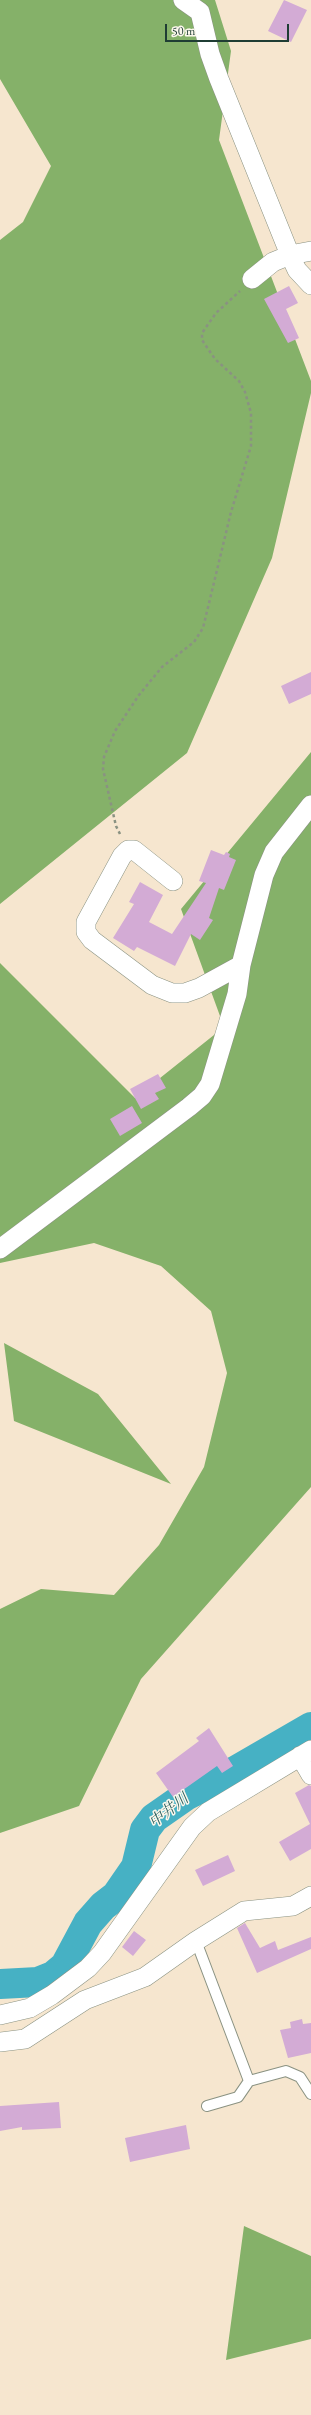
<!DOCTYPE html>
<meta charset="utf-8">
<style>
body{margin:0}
#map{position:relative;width:311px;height:2415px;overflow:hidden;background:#f6e6cf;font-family:"EB Garamond",serif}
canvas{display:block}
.scale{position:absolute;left:165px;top:24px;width:124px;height:18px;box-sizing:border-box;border:2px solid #1f3d34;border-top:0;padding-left:5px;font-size:12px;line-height:14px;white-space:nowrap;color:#1f3d34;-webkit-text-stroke:3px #fbf7ec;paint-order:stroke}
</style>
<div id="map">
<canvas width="311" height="2415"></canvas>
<div class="scale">50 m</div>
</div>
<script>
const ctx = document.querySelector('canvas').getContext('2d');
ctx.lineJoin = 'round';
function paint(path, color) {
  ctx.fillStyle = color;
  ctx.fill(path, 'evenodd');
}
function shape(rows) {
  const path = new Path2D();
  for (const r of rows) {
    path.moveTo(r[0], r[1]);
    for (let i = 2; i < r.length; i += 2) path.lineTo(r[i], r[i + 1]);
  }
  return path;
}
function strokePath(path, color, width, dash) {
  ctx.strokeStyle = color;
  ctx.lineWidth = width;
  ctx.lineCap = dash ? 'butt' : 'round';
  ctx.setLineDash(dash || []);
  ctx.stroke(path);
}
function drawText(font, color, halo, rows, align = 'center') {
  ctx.font = font + ' "EB Garamond","Noto Serif JP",serif';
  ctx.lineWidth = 3;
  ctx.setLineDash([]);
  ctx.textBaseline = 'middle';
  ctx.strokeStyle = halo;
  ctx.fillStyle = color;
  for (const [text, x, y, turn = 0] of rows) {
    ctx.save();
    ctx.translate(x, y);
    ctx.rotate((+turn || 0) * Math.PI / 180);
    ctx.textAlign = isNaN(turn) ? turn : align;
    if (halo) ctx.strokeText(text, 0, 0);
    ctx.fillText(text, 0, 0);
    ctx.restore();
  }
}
paint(shape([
 [0,0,215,0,231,51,219,140,311,381,311,393,272,558,187,753,0,904,0,240,23,222,51,166,0,79],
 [311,752,311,1487,141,1679,79,1806,0,1833,0,1609,41,1589,114,1595,159,1545,204,1467,227,1373,211,1311,161,1266,94,1243,0,1263,0,963,135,1098,224,1027,181,909],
 [4,1343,98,1394,171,1484,14,1421],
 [244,2226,311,2256,311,2339,226,2360]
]), '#85b169');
strokePath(shape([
 [0,1984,38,1982,53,1976,65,1966,88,1923,103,1906,116,1896,136,1867,145,1830,154,1818,187,1795,235,1771,311,1727]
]), '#46b1c4', 30);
paint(shape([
 [284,0,307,10,291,42,268,31],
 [289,286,298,303,286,309,299,338,288,343,264,299],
 [311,672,311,694,289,704,281,686],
 [211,850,224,855,226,852,230,854,229,857,236,860,224,890,219,888,209,918,213,920,200,940,191,934,175,966,137,947,134,951,113,938,134,904,129,902,140,882,163,895,149,922,172,934,206,883,199,881],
 [158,1074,166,1088,155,1093,159,1099,141,1109,130,1089],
 [132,1106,142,1123,120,1136,110,1119],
 [209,1728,233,1766,222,1773,217,1766,173,1797,156,1773,199,1741,196,1738],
 [309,1785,311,1786,311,1849,290,1861,279,1842,310,1824,295,1793],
 [228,1855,235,1871,203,1886,195,1870],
 [245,1923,260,1948,275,1941,278,1950,311,1937,311,1949,257,1973,237,1928],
 [134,1931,146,1940,133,1956,122,1947],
 [302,2019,303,2024,311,2023,311,2053,288,2058,280,2030,291,2028,290,2022],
 [59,2102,61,2128,22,2130,22,2127,0,2131,0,2106],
 [186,2125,190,2149,130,2162,125,2138]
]), '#d3abd5');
const lane = shape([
 [196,1941,249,2081,286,2071,300,2077,311,2094],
 [207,2106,238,2097,249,2081]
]);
const street = shape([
 [183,0,200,12,210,54,219,79,290,255,297,270,311,285],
 [252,279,273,262,290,255,311,251],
 [173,881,134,850,128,850,122,856,86,922,86,932,92,940,152,985,172,993,185,993,199,988,241,965],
 [0,1249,189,1107,202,1096,210,1084,237,994,241,965,264,875,274,852,311,805],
 [300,1756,311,1775],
 [0,2015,30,2008,52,1995,88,1968,102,1953,192,1827,208,1812,311,1750],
 [0,2042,25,2039,85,2000,145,1977,196,1941,244,1911,293,1906,311,1896]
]);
strokePath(lane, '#8a9282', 12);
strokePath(street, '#8a9282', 20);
strokePath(shape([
 [120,834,116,826,103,769,104,757,115,731,139,695,162,667,194,642,203,628,231,512,251,446,251,413,245,392,239,381,215,359,202,340,202,333,216,313,240,291]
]), '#8a9282', 2.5, [3, 3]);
strokePath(lane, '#fff', 10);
strokePath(street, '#fff', 19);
drawText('italic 15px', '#2b605f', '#fbf7ec', [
 ["中井川",169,1811,-38]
]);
</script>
